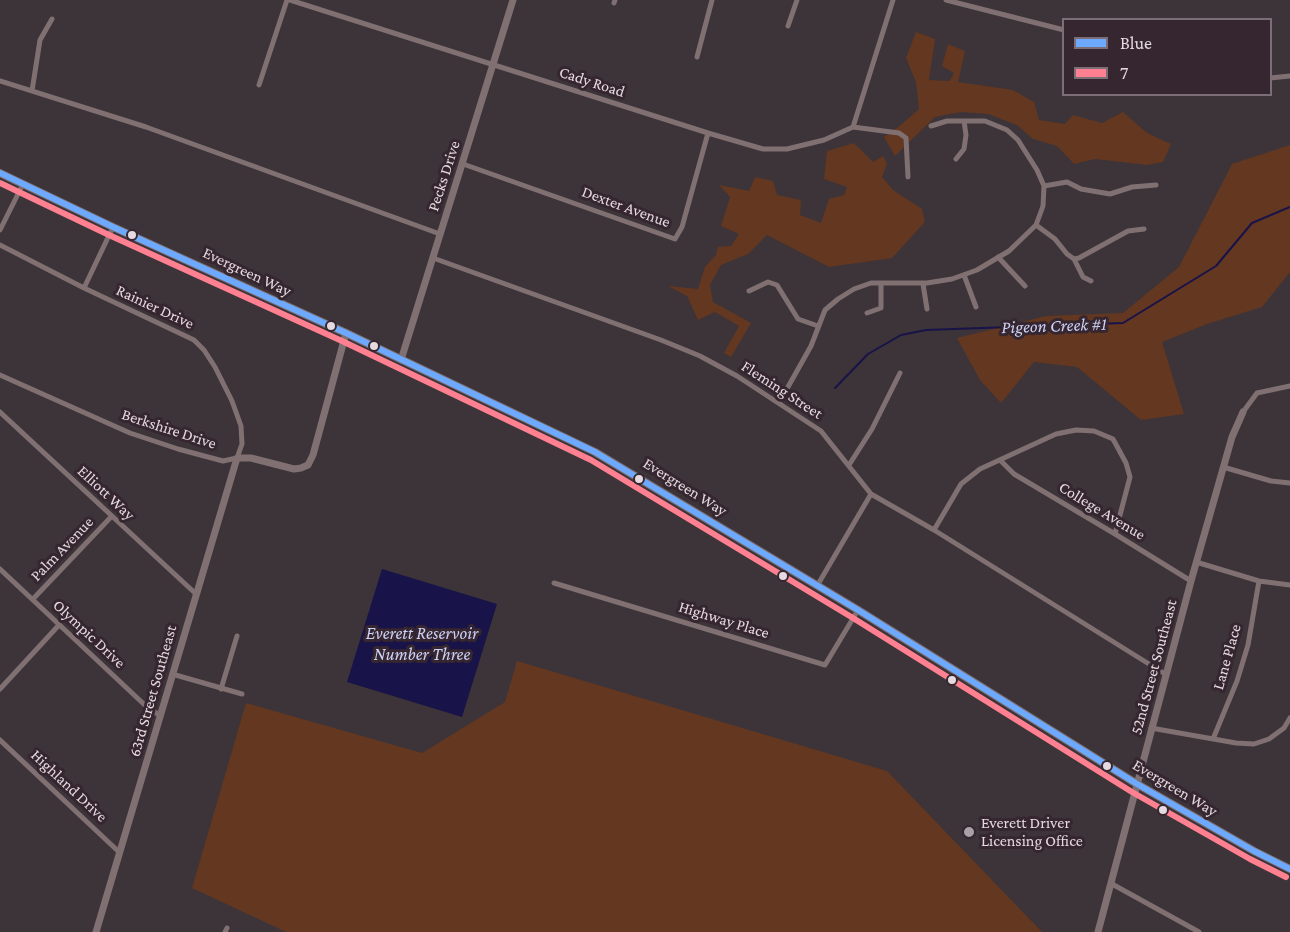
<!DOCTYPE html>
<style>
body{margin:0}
#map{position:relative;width:1290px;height:932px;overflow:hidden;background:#3c3439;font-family:"Crimson Pro",serif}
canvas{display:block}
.legend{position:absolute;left:1062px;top:18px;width:210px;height:78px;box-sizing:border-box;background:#36262f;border:2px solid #7c6e76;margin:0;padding:8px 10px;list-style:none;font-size:18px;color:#e5dae0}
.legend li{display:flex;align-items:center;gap:12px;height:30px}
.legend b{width:30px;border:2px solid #7c6e76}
</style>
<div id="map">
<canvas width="1290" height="932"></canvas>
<ul class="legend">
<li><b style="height:8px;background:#6daaff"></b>Blue</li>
<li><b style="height:8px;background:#ff8090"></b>7</li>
</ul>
</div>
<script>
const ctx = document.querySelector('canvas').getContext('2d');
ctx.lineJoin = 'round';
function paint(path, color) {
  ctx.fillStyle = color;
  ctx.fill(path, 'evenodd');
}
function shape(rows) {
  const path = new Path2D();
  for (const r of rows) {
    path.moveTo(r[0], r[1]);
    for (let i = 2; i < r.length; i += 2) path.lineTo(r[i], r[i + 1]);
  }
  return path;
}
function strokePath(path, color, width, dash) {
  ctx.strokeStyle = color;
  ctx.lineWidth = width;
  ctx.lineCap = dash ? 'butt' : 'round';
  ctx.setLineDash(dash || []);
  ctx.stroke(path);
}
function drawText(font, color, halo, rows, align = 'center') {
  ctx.font = font + ' "Crimson Pro",serif';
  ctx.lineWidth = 6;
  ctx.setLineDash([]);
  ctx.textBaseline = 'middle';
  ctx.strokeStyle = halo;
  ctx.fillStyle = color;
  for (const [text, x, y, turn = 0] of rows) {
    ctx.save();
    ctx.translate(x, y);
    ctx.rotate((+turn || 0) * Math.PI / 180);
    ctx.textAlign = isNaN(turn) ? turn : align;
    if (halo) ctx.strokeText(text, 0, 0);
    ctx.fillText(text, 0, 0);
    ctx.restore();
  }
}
paint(shape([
 [916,32,935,39,929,80,950,81,954,73,942,66,948,44,965,51,958,82,1013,90,1034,102,1039,120,1065,124,1073,115,1102,123,1123,112,1147,133,1171,144,1163,162,1147,165,1095,159,1074,164,1057,146,1033,139,1017,125,988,114,961,112,935,117,895,156,884,137,902,124,919,109,916,82,906,58],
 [854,143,873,162,883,156,887,164,882,177,893,190,922,209,925,222,892,258,829,267,767,235,748,254,721,265,710,285,713,302,751,323,731,357,724,353,739,326,715,312,698,320,687,296,668,286,698,289,705,267,716,255,718,247,731,246,739,234,721,226,730,197,719,185,749,191,755,177,773,181,777,195,801,200,800,215,821,223,829,199,844,195,847,187,824,179,827,151],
 [1290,145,1290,272,1262,307,1207,324,1162,342,1184,414,1141,420,1077,367,1034,362,1001,403,980,380,957,338,1046,316,1123,313,1179,267,1232,164],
 [517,661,887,771,1042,932,286,932,192,888,246,703,422,753,505,702]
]), '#633720');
paint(shape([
 [382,569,497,604,462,717,347,682]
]), '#181348');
strokePath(shape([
 [835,388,868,354,901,335,926,330,1123,323,1216,266,1252,223,1290,207]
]), '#181348', 2);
strokePath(shape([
 [290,0,708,133,763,149,787,149,824,140,853,127,899,133,906,138,908,177],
 [946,0,1064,30],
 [614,3,615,0],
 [788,26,797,0],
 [697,57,712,0],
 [1270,78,1290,76],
 [0,81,146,127,440,234],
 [259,85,287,0],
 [32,91,40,40,52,19],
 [931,126,947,121,964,121],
 [853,127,893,0],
 [463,164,675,239,682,227,708,133],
 [1044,186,1067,182,1081,189,1110,194,1132,187,1156,185],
 [1036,225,1055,239,1067,254,1074,259,1083,277,1091,281],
 [0,230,23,184],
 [0,245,84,288,194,340,204,350,215,367,232,401,241,426,242,444,237,458,223,461,178,449,130,433,0,375],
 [998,257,1025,286],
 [433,258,661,340,700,356,737,376,821,431,871,494,934,530,1165,674],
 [1074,259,1079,258,1128,231,1144,229],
 [964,275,976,307],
 [923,284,927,309],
 [84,288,113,227],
 [749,291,768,282,777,285,798,319,818,326],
 [867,313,881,308,881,284],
 [779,403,811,346,825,310,838,299,854,289,871,283,927,283,952,279,977,270,1009,251,1036,225,1043,206,1044,186,1037,170,1018,140,1007,130,985,121,964,121,966,135,964,149,956,159],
 [0,412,196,594],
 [1243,412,1257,393,1290,386],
 [1001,461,1014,474,1115,534,1191,581],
 [849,465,872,429,900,373],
 [1223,467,1271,481,1290,483],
 [934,530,961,484,980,469,1056,434,1076,430,1094,431,1113,439,1126,463,1130,477,1115,534],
 [1196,562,1259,581,1290,585],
 [0,569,148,708,161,716],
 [554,583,825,665,858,610],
 [817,586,871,494],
 [33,599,111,517],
 [172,674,242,694],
 [0,689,59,625],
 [221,689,237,636],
 [1151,728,1236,743,1254,744,1269,739,1284,728,1290,718],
 [1213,739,1237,681,1248,645,1259,581],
 [0,740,119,852],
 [1112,884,1199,932],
 [225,932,227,928]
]), '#807072', 5);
strokePath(shape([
 [401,360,513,0],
 [96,932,237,458,251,458,294,469,301,468,308,465,313,455,346,333],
 [1098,932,1191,581,1232,437,1243,412]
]), '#807072', 7);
strokePath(shape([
 [0,173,113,227,346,333,595,452,858,610,1137,784,1254,851,1290,869]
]), '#7d7073', 8);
strokePath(shape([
 [0,173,113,227,346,333,595,452,858,610,1137,784,1254,851,1290,869]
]), '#6daaff', 6);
strokePath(shape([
 [0,183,109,235,342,341,591,460,853,618,1132,792,1250,859,1286,877]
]), '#ff8090', 6);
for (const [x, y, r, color] of [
 [132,235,5,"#e5dae0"],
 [331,326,5,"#e5dae0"],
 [374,346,5,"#e5dae0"],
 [639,479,5,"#e5dae0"],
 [783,576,5,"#e5dae0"],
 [952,680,5,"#e5dae0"],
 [1107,766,5,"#e5dae0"],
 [1163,810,5,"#e5dae0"],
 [969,832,6,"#aaa0a6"]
]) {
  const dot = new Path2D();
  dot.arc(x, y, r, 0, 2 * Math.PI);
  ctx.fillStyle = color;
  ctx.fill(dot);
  strokePath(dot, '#36262f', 2);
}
drawText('16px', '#e5dae0', '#36262f', [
 ["Cady Road",592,82,18],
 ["Pecks Drive",444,176,-72],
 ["Dexter Avenue",626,207,20],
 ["Evergreen Way",247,272,25],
 ["Rainier Drive",155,307,25],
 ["Fleming Street",782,390,33],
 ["Berkshire Drive",169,429,18],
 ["Evergreen Way",685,487,32],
 ["Elliott Way",106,493,43],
 ["College Avenue",1102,511,31],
 ["Palm Avenue",62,549,-46],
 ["Highway Place",724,620,17],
 ["Olympic Drive",89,634,43],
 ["Lane Place",1227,657,-74],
 ["52nd Street Southeast",1154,667,-75],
 ["63rd Street Southeast",153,691,-74],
 ["Highland Drive",69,786,43],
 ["Evergreen Way",1175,788,31]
]);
drawText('16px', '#e5dae0', '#36262f', [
 ["Everett Driver",981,823],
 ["Licensing Office",981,841]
], 'left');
drawText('italic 18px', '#cbd1f7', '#36262f', [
 ["Pigeon Creek #1",1054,326,-2],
 ["Everett Reservoir",422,633],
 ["Number Three",422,654]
]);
</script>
